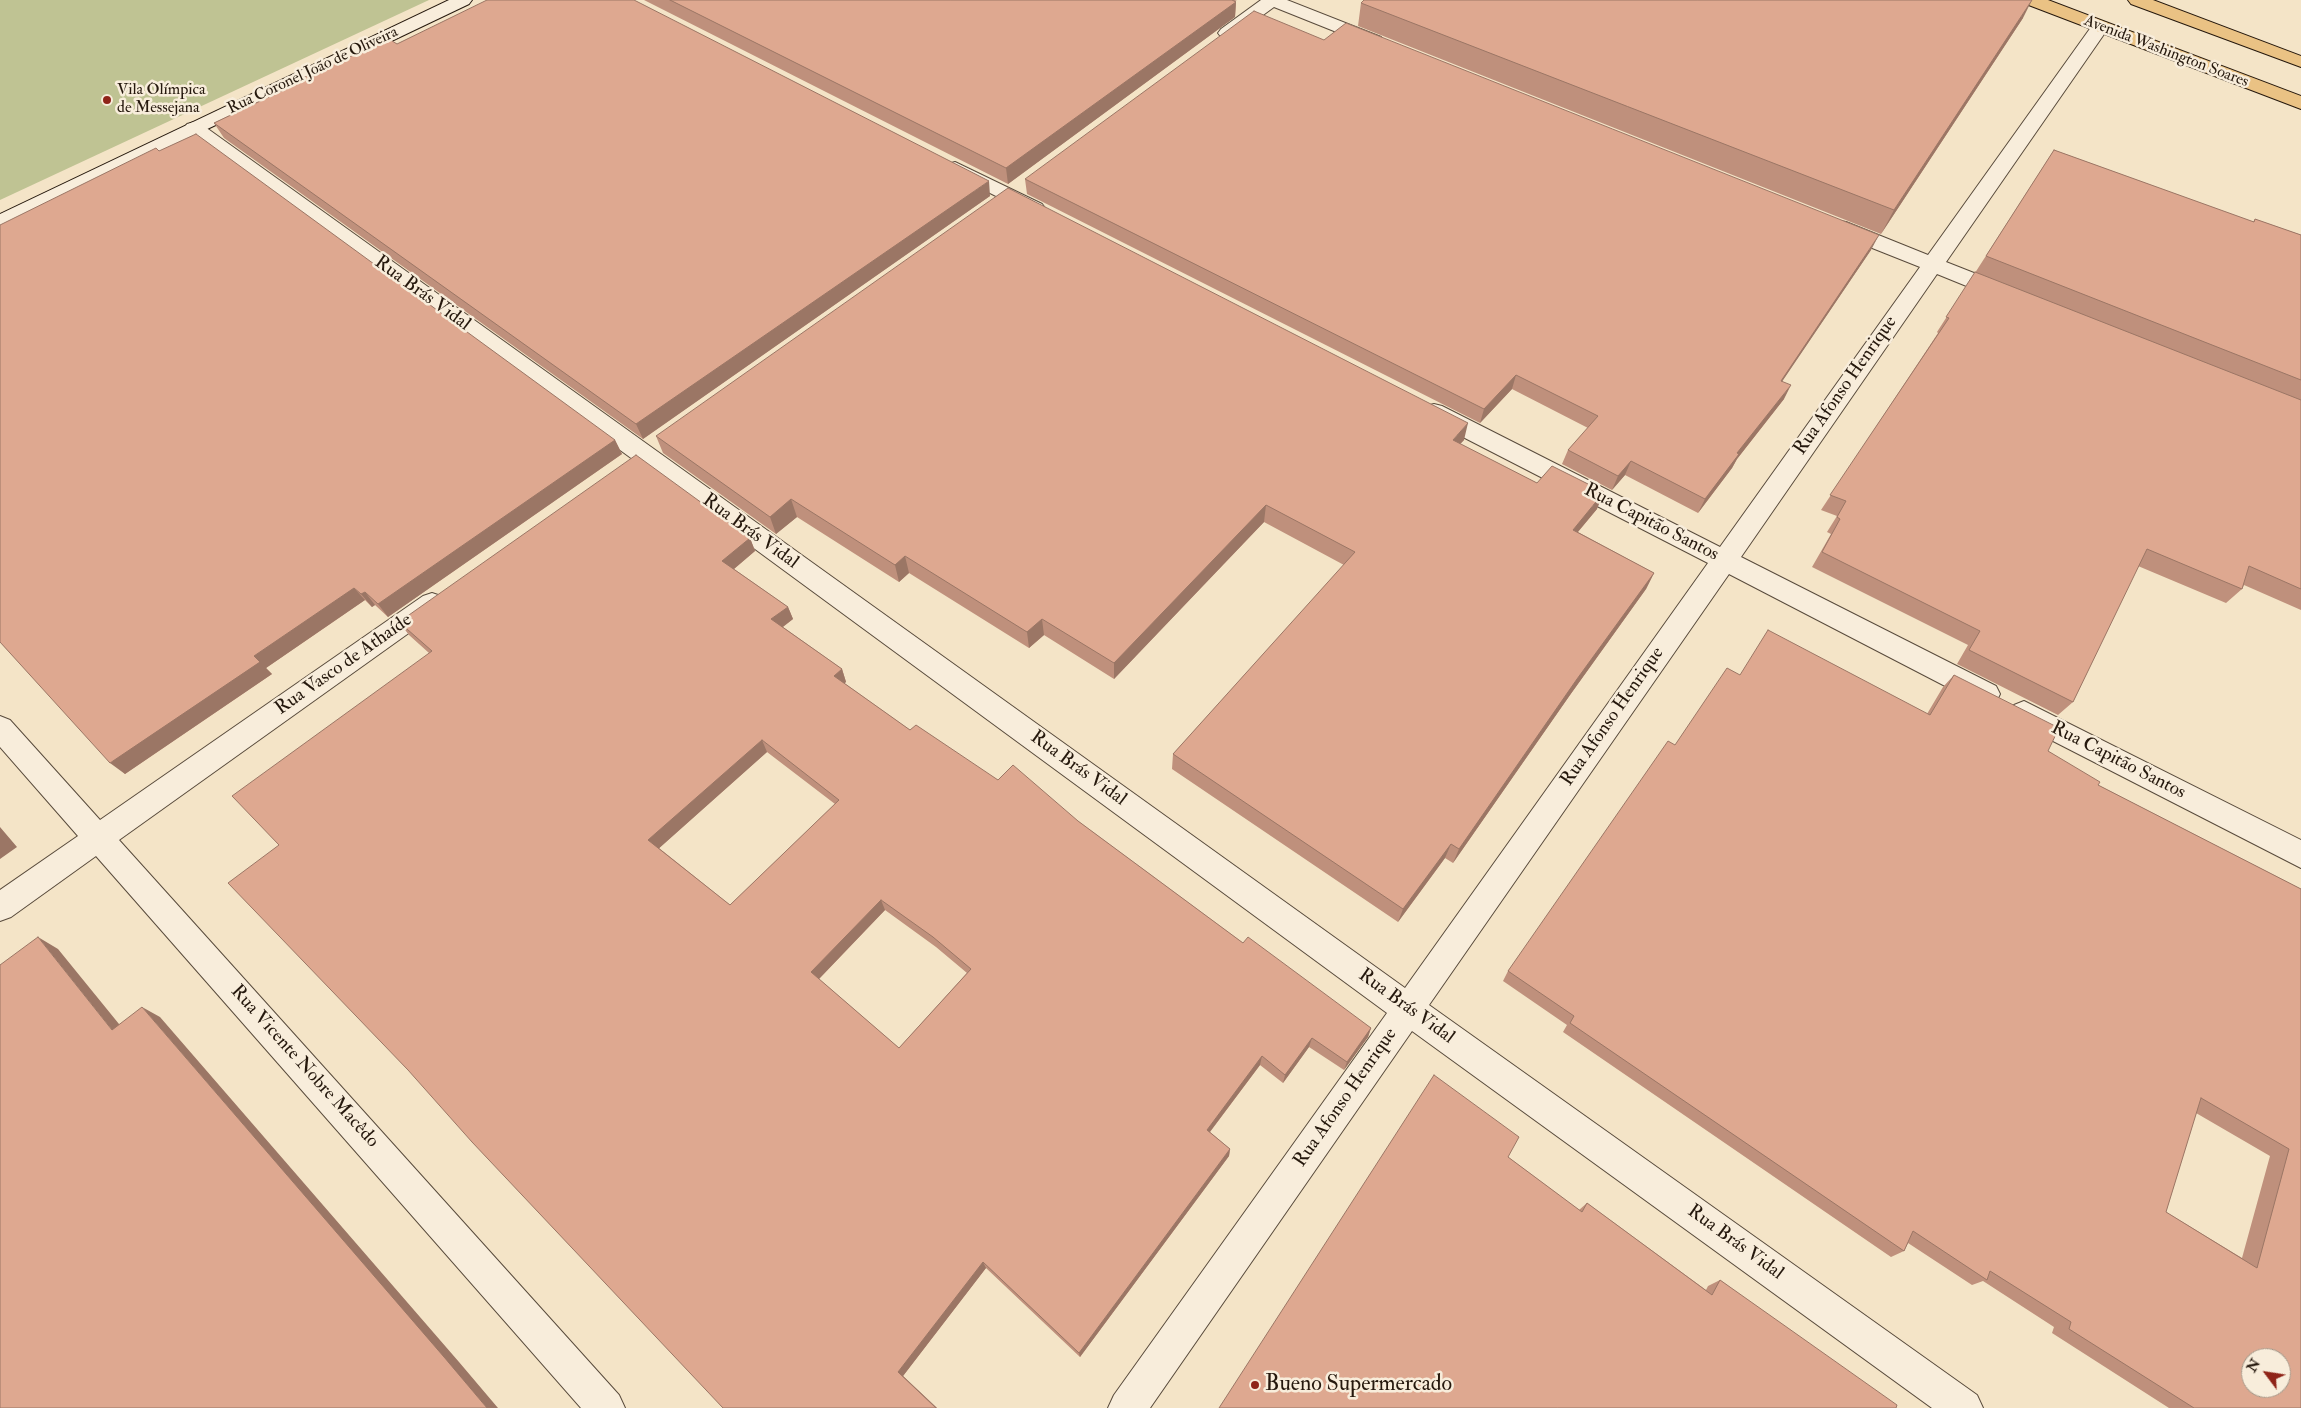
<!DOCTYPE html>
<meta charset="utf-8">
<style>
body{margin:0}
#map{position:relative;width:2301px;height:1408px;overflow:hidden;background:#f4e4c7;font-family:"IM FELL Double Pica",serif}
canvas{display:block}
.north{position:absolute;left:2241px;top:1348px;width:50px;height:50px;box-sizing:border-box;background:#f8eddb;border:1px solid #a49889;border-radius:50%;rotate:301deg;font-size:14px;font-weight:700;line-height:20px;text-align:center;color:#25180d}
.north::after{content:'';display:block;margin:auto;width:18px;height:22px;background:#8f2418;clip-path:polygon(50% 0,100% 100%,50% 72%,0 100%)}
</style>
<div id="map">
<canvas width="2301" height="1408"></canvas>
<div class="north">N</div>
</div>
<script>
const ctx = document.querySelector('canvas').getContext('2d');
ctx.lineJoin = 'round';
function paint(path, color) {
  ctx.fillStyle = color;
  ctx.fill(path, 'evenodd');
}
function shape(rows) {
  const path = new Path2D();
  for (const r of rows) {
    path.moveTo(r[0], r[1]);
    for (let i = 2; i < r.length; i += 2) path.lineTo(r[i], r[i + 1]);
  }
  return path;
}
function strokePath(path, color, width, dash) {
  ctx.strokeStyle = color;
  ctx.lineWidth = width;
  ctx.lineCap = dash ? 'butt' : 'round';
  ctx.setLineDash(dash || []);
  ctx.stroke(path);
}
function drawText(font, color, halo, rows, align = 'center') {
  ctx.font = font + ' "IM FELL Double Pica",serif';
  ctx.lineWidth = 5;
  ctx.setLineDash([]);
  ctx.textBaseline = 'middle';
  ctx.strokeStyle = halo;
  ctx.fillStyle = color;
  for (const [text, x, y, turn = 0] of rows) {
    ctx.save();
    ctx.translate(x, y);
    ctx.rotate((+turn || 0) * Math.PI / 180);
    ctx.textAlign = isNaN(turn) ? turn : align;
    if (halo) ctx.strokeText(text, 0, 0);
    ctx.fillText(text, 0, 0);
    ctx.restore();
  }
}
paint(shape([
 [0,0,429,0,0,200]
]), '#bfc393');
const street = shape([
 [1261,0,1287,0,1381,37,1384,41,1381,45,1375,46,1369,45,1274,7,1233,37,1221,37,1218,33,1221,29,1261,0],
 [2100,22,2106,23,2109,27,1946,262,2012,288,2015,293,2012,298,2004,300,1996,298,1937,274,1741,557,1996,686,2000,694,1996,702,1986,705,1976,702,1729,574,1429,1005,1977,1395,1983,1408,1932,1408,1412,1031,1150,1408,1108,1408,1114,1395,1387,1013,187,132,184,128,187,124,194,122,201,124,1405,988,1708,563,1426,418,1422,412,1426,406,1434,404,1442,406,1720,547,1920,267,1832,232,1829,227,1832,222,1839,221,1846,222,1928,255,2094,23,2100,22],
 [955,162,1042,204,1045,208,1042,212,1035,214,1028,212,948,172,945,168,948,164,955,162],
 [432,593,441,596,445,603,441,610,119,840,619,1395,625,1408,581,1408,96,856,11,917,0,921,0,890,78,836,0,747,0,716,10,720,100,820,423,596,432,593],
 [2024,701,2301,840,2301,868,2014,721,2010,713,2014,705,2024,701]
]);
const secondary = shape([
 [449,0,472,0,469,4,0,228,0,214,449,0]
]);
const highway = shape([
 [2023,0,2048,0,2301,96,2301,109,2026,4,2023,0],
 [2128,0,2153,0,2301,56,2301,67,2131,4,2128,0]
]);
strokePath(street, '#594b3c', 2);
strokePath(secondary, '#25180d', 2);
strokePath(highway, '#25180d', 2);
paint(street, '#f8eddb');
paint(secondary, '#f8eddb');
paint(highway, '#eac284');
paint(shape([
 [644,0,1237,0,1235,1,1236,2,1235,17,1008,184],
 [1361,3,2023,18,1881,234,1358,26],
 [397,44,990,196,643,439,224,138,214,123,295,84,294,82],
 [2054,150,2253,222,2255,219,2301,235,2301,610,2244,585,2242,589,2226,603,2138,566,2073,702,2058,715,1957,664,1968,645,1812,567,1831,534,1827,532,1837,516,1821,510,1938,333,1937,332],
 [1025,179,1871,250,1782,381,1784,399,1737,459,1732,468,1698,513,1625,475,1612,490,1562,464,1568,450,1588,428,1512,389,1480,423,1027,194],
 [656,436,1464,440,1460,444,1537,483,1597,509,1578,532,1654,573,1646,589,1570,695,1453,863,1445,858,1398,922,1172,769,1173,754,1344,565,1264,522,1114,679,1044,635,1029,648,909,573,899,582,797,517,776,534,663,453],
 [615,440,622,454,388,617,375,605,372,607,365,600,266,668,272,674,125,774,0,642],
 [750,538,755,551,734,569,788,607,793,619,783,627,842,669,846,682,844,683,910,730,998,780,1078,821,1243,943,1371,1028,1368,1037,1344,1070,1309,1047,1283,1083,1260,1065,1210,1132,1230,1149,1229,1156,1080,1357,986,1268,903,1376,937,1408,723,1408,279,845,429,653,409,635,399,622],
 [767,752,835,804,730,905,659,848],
 [885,910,936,947,967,973,899,1048,819,979],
 [1954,675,2048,751,2098,785,2301,889,2301,1408,2169,1408,2052,1333,2054,1327,1983,1281,1972,1285,1908,1243,1904,1251,1891,1257,1563,1032,1567,1025,1503,981,1508,971,1675,745,1927,714,1943,687],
 [2196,1113,2270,1156,2242,1258,2166,1212],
 [1508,1157,1579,1210,1587,1203,1706,1290,1708,1286,1720,1280,1896,1408,1219,1408]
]), '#bf907c');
paint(shape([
 [2032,0,2023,18,1881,234,1894,210],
 [1236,2,1235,17,1008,184,1006,168],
 [989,181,990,196,643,439,636,424],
 [1879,235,1871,250,1773,395,1781,381],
 [1516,375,1512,389,1480,423,1484,409],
 [1791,385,1784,399,1737,459,1732,468,1698,513,1705,499,1737,453],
 [1468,423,1464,440,1448,457,1453,440],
 [615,440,622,454,388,617,378,604],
 [1631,461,1625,475,1612,490,1618,476],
 [1604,492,1597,509,1566,546,1573,530],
 [791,499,797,517,776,534,770,517],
 [1266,505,1264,522,1114,679,1114,663],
 [750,538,755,551,728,574,722,561],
 [905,556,909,573,899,582,895,565],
 [1654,573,1646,589,1570,695,1453,863,1459,849,1577,679],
 [354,588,365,600,266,668,272,674,125,774,110,763,254,656],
 [365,592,375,605,372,607,361,594],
 [788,607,793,619,776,632,771,619],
 [1042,619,1044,635,1029,648,1027,632],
 [842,669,846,682,839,688,834,676],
 [762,740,767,752,656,851,648,840],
 [0,827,17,847,0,859],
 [1451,844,1445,858,1398,922,1403,909],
 [881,900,885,910,816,982,811,972],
 [38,937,58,949,132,1040,112,1030],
 [142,1007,160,1017,459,1362,498,1408,487,1408],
 [1371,1028,1368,1037,1344,1070,1347,1062],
 [1312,1038,1309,1047,1283,1083,1285,1075],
 [1262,1056,1260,1065,1206,1137,1207,1130],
 [1230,1149,1229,1156,1080,1357,1079,1353],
 [983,1262,986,1268,903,1376,937,1408,936,1408,898,1372]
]), '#9b7665');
const building = shape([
 [487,0,634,0,989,181,636,424,214,123,296,84,294,82,389,39,397,44,487,0],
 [670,0,1232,0,1236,2,1006,168,670,0],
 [1364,0,2032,0,1894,210,1361,3,1364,0],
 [1254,11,1324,40,1346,23,1879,235,1781,381,1791,385,1737,453,1739,454,1705,499,1631,461,1618,476,1568,450,1598,416,1516,375,1484,409,1025,179,1254,11],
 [196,134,615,440,378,604,365,592,361,594,354,588,254,656,260,662,110,763,0,642,0,225,156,148,159,151,196,134],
 [2054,150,2254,222,2255,219,2301,235,2301,380,1986,256,2054,150],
 [1008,188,1468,423,1453,440,1537,483,1552,466,1604,492,1573,530,1654,573,1577,679,1459,849,1451,844,1403,909,1173,754,1355,552,1266,505,1114,663,1042,619,1027,632,905,556,895,565,791,499,770,517,656,436,1008,188],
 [1975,272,2301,400,2301,589,2249,566,2242,589,2147,549,2073,702,1969,650,1980,631,1822,552,1840,519,1837,517,1846,501,1830,495,1949,318,1946,317,1975,272],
 [636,455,750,538,722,561,788,607,771,619,842,669,834,676,910,730,916,725,998,780,1013,765,1078,821,1243,943,1248,937,1371,1028,1347,1062,1312,1038,1285,1075,1262,1056,1207,1130,1230,1149,1079,1353,983,1262,898,1372,936,1408,723,1408,472,1142,408,1070,228,883,279,845,232,796,432,651,399,622,636,455],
 [762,740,839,800,730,905,648,840,762,740],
 [881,900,933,937,971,969,899,1048,811,972,881,900],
 [1768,630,1930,715,1954,675,2059,728,2048,751,2100,782,2098,785,2301,889,2301,1408,2194,1408,2069,1329,2071,1322,1990,1271,1987,1280,1913,1231,1904,1251,1570,1023,1574,1016,1508,971,1668,741,1675,745,1727,668,1740,675,1768,630],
 [2201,1098,2289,1149,2257,1268,2166,1212,2201,1098],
 [2251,1358,2281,1358,2281,1388,2251,1388,2251,1358],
 [38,937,112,1030,142,1007,444,1357,487,1408,0,1408,0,965,38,937],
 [1434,1075,1519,1137,1508,1157,1582,1212,1587,1203,1712,1295,1720,1280,1897,1405,1896,1408,1219,1408,1434,1075]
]);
paint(building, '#dea890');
strokePath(building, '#9b7665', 1);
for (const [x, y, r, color] of [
 [107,100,5,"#8f2418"],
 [1255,1385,5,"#8f2418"]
]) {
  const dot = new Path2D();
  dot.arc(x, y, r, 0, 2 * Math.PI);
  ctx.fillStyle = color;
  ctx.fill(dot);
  strokePath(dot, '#f8eddb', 2);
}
drawText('16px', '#25180d', '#f8eddb', [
 ["Avenida Washington Soares",2166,52,21],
 ["Rua Coronel João de Oliveira",313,71,-25]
]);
drawText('16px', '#25180d', '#f8eddb', [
 ["Vila Olímpica",117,91],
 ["de Messejana",117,109]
], 'left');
drawText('19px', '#25180d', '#f8eddb', [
 ["Rua Brás Vidal",422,294,36],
 ["Rua Afonso Henrique",1846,386,-55],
 ["Rua Capitão Santos",1651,523,27],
 ["Rua Brás Vidal",750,532,36],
 ["Rua Vasco de Athaíde",344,665,-35],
 ["Rua Afonso Henrique",1613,717,-55],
 ["Rua Capitão Santos",2118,761,27],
 ["Rua Brás Vidal",1078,769,36],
 ["Rua Brás Vidal",1406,1007,36],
 ["Rua Vicente Nobre Macêdo",304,1067,48],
 ["Rua Afonso Henrique",1346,1098,-55],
 ["Rua Brás Vidal",1735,1243,36]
]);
drawText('22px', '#25180d', '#f8eddb', [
 ["Bueno Supermercado",1265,1385]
], 'left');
</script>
